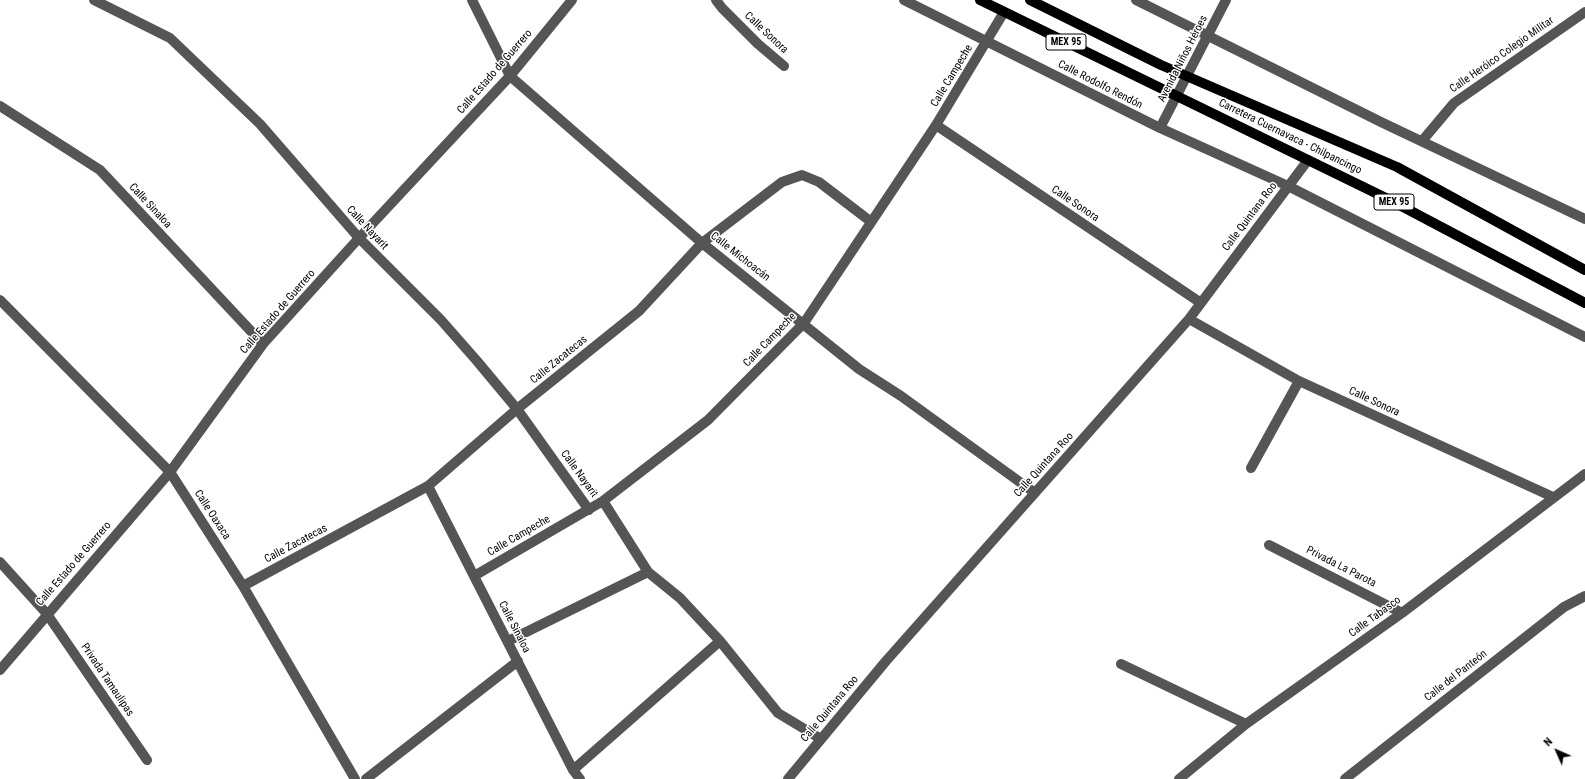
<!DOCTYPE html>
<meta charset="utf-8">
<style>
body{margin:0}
#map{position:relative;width:1585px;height:779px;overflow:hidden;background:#fff;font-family:"Roboto Condensed",sans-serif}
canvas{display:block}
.north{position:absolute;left:1537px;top:731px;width:40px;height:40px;-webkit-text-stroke:3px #fff;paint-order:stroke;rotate:315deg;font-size:11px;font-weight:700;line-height:16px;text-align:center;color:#000}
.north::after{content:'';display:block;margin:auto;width:14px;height:18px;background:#000;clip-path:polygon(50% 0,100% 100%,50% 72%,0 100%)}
</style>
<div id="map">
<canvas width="1585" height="779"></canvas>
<div class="north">N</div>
</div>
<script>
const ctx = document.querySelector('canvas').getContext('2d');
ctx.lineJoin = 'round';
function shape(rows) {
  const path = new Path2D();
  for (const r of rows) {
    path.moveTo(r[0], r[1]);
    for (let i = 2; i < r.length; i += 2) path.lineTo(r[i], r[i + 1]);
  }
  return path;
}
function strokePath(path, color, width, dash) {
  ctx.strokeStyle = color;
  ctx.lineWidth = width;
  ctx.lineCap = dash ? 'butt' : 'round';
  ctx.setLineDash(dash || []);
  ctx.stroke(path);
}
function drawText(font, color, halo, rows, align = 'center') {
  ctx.font = font + ' "Roboto Condensed",sans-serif';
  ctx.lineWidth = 3;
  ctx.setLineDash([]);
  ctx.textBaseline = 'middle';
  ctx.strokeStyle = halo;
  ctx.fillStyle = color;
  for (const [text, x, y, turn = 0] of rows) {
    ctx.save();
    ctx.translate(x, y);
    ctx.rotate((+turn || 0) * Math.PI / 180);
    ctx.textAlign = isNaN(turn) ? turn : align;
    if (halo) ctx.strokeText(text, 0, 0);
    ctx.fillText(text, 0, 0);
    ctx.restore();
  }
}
strokePath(shape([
 [94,0,170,38,260,124,359,238,441,320,477,361,517,409,589,510],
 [472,0,510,76,702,243,859,369,901,396,1035,493],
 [716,0,722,8,758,44,784,66],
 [904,0,1160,128,1288,186,1585,337],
 [1136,0,1383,123,1585,219],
 [0,106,100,170,263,344],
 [936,125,1201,303],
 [1160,128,1226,0],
 [1422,141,1454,103,1585,12],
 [0,300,170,472,243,586,355,779],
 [1189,319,1299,381,1553,497],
 [1251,468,1299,381],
 [428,486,573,770,580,779],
 [603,501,648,572,680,598,720,641,778,713,821,739],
 [1269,545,1402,613],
 [0,562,47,614,147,760],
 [474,576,603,501,708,420,804,323,936,125,1004,12],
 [243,586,428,486,517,409,639,311,702,243,782,182,802,175,819,182,870,221],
 [508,641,648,572],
 [1121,664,1246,724],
 [0,670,170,472,263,344,359,238,510,76,572,0],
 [573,770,720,641],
 [366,779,518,661],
 [788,779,886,661,1189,319,1308,160],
 [1179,779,1246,724,1402,613,1585,474],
 [1345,779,1564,607,1585,596]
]), '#555', 10);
strokePath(shape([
 [980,0,1390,200,1585,303],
 [1030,0,1161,65,1397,167,1585,270]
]), '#000', 10);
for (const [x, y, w] of [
 [1066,42,40],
 [1394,202,40]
]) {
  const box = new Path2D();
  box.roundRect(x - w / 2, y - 8, w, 16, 3);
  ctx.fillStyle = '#fff';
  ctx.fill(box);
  strokePath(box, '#000', 1);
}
drawText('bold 10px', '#000', null, [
 ["MEX 95",1066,42],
 ["MEX 95",1394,202]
]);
drawText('11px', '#000', '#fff', [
 ["Calle Sonora",766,33,43],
 ["Calle Heróico Colegio Militar",1502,55,-35],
 ["Avenida Niños Héroes",1183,59,-63],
 ["Calle Estado de Guerrero",495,72,-49],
 ["Calle Campeche",952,76,-59],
 ["Calle Rodolfo Rendón",1100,85,27],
 ["Carretera Cuernavaca - Chilpancingo",1290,137,26],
 ["Calle Sonora",1075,204,34],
 ["Calle Sinaloa",150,206,47],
 ["Calle Quintana Roo",1250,217,-53],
 ["Calle Nayarit",367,228,47],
 ["Calle Michoacán",740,257,38],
 ["Calle Estado de Guerrero",278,312,-49],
 ["Calle Campeche",770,340,-46],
 ["Calle Zacatecas",559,360,-39],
 ["Calle Sonora",1374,402,25],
 ["Calle Quintana Roo",1044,465,-48],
 ["Calle Nayarit",579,474,54],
 ["Calle Oaxaca",212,515,57],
 ["Calle Campeche",519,536,-30],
 ["Calle Zacatecas",296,544,-28],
 ["Calle Estado de Guerrero",74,564,-49],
 ["Privada La Parota",1341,567,27],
 ["Calle Tabasco",1375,617,-36],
 ["Calle Sinaloa",514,627,63],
 ["Calle del Panteón",1456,676,-38],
 ["Privada Tamaulipas",107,680,56],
 ["Calle Quintana Roo",830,709,-50]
]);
</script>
